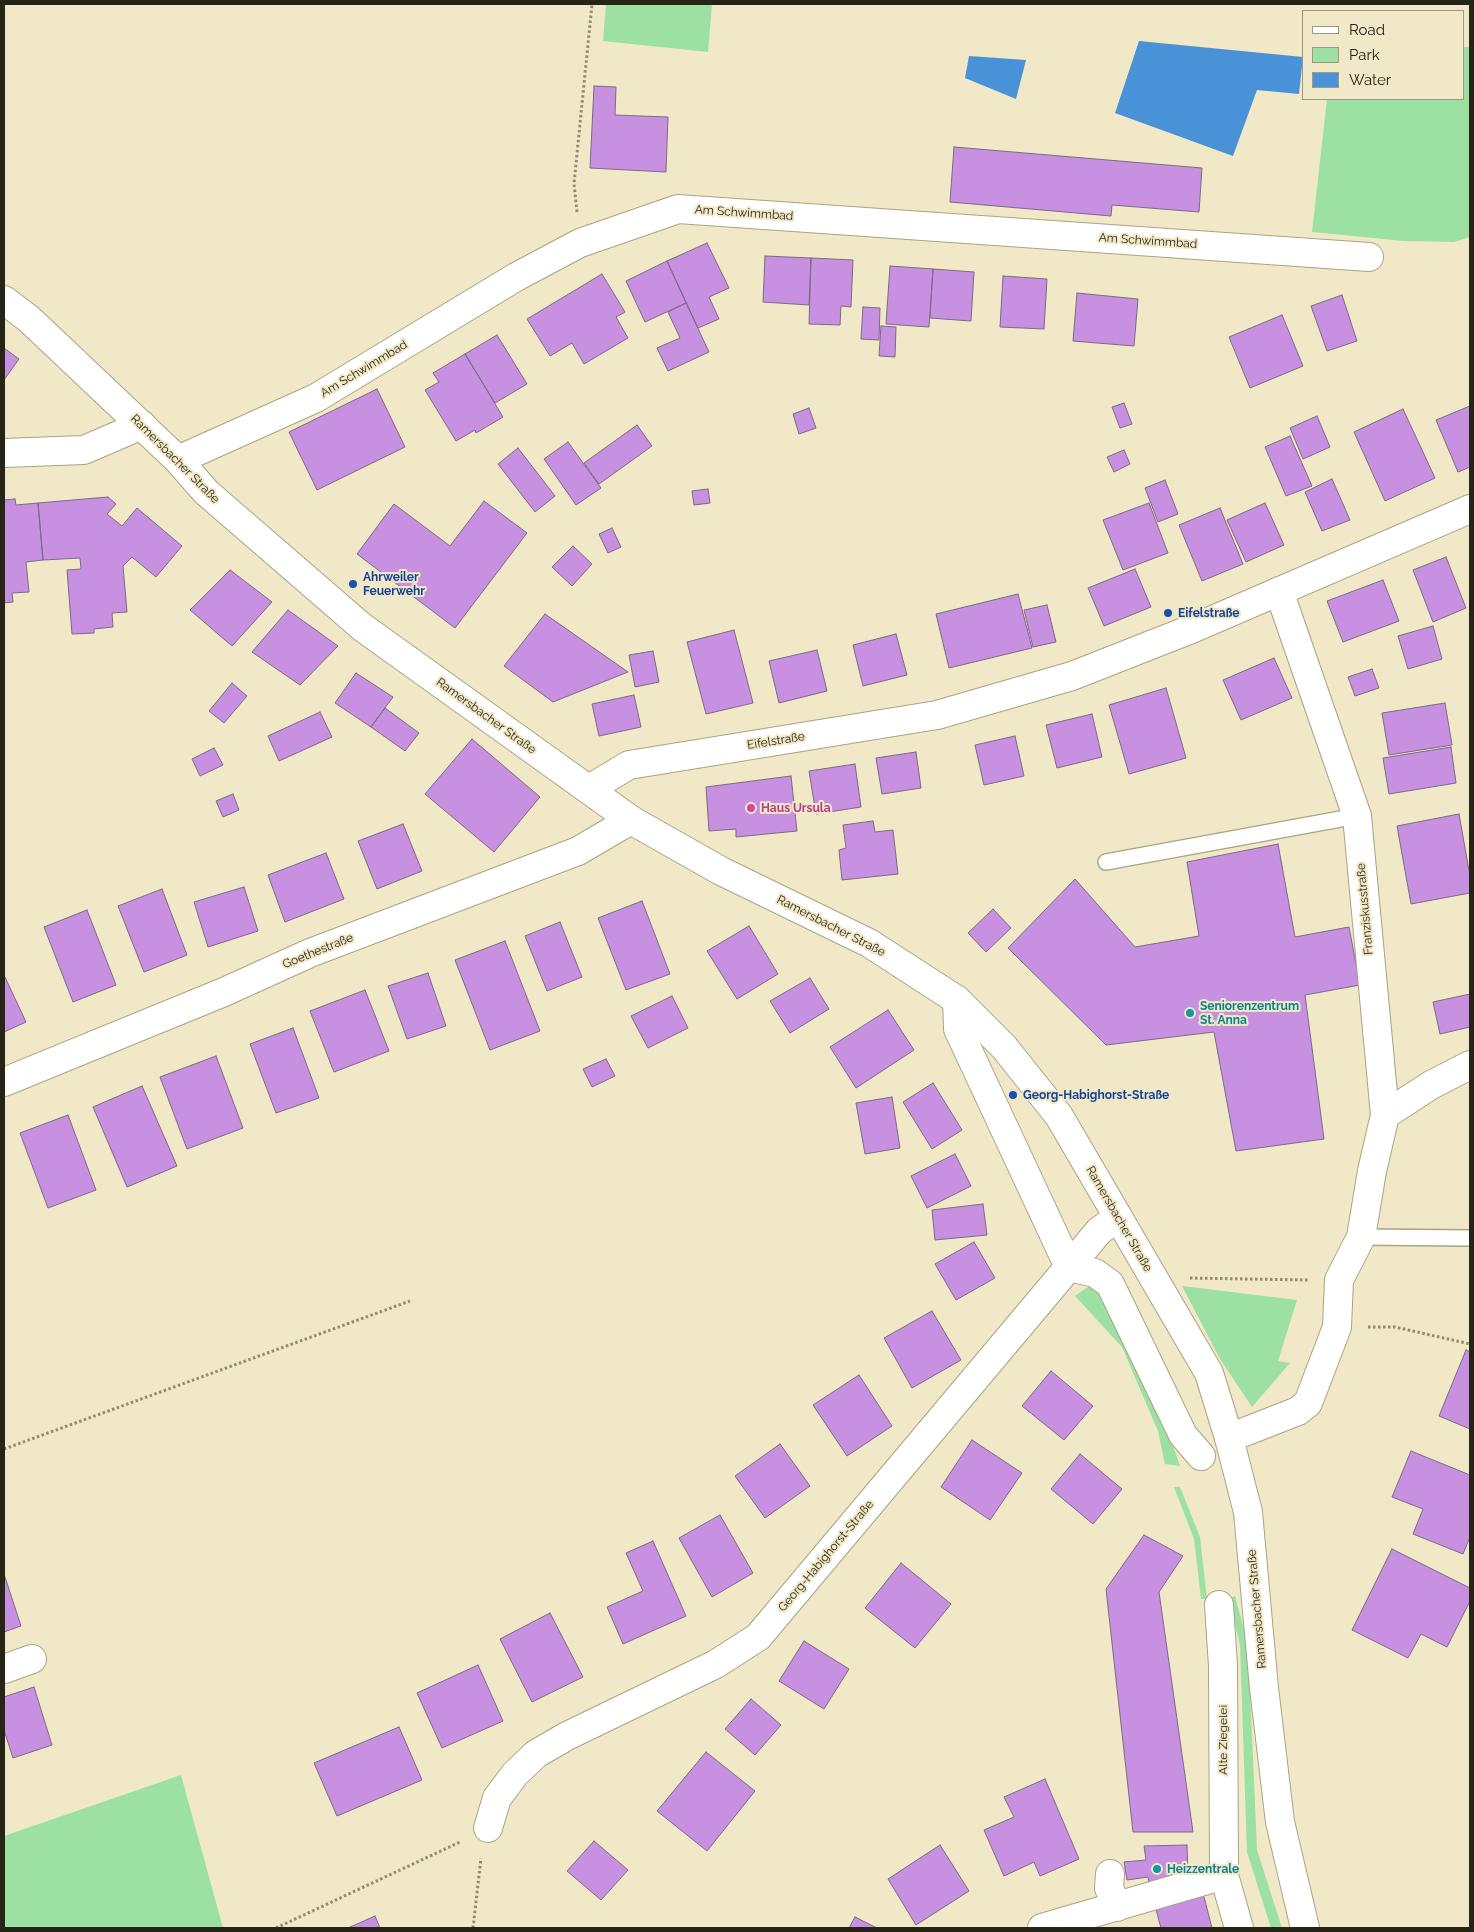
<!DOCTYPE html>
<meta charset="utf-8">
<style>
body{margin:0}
#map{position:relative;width:1474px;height:1932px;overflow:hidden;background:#f0e8c7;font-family:Raleway,sans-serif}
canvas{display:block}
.frame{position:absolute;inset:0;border:5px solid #262317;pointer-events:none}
.legend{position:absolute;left:1302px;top:10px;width:162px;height:90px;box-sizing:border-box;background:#f0e8c7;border:1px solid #9f9981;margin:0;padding:6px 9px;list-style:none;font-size:15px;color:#262317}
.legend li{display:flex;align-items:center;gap:10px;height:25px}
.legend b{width:25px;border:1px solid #9f9981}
</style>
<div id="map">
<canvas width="1474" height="1932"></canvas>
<div class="frame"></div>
<ul class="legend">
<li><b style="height:6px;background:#fff"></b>Road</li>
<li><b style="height:14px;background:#9ce1a3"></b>Park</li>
<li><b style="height:14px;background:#4992d7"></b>Water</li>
</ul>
</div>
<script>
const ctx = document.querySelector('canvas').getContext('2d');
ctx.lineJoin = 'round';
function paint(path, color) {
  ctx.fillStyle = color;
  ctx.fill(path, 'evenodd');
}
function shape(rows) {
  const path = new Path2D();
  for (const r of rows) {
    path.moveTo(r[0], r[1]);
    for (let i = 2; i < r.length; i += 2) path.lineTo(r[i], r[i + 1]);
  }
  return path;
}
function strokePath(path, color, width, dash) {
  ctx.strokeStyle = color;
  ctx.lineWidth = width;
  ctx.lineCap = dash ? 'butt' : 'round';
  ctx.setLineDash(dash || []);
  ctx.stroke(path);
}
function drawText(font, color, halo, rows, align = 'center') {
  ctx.font = font + ' Raleway,sans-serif';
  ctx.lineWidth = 4;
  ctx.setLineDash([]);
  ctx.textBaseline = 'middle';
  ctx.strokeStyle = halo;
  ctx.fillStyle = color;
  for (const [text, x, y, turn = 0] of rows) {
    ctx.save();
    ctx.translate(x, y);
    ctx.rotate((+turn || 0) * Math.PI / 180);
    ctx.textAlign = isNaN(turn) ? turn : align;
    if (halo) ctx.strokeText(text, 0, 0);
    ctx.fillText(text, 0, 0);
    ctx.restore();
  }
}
paint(shape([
 [606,4,712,4,708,52,603,41],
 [1463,47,1470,47,1470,237,1454,242,1404,241,1312,232,1327,99,1463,99],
 [1099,1279,1154,1389,1180,1466,1165,1464,1158,1431,1122,1347,1075,1296],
 [1182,1286,1297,1300,1278,1361,1290,1363,1252,1407,1220,1359],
 [1174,1487,1180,1487,1200,1537,1207,1599,1201,1599,1194,1539],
 [1235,1596,1248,1644,1257,1850,1282,1928,1271,1928,1247,1852,1240,1645,1229,1598],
 [181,1775,223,1928,4,1928,4,1836]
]), '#9ce1a3');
paint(shape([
 [1139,41,1303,57,1299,94,1257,90,1233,156,1115,113],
 [969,56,1026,60,1016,99,965,78]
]), '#4992d7');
const building = shape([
 [594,86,616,87,615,115,668,117,666,172,590,168,594,86],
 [954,147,1202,168,1199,212,1112,205,1111,216,950,202,954,147],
 [707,243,729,288,709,297,719,319,698,328,667,261,707,243],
 [765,256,811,258,809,305,763,302,765,256],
 [811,258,853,260,851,307,841,306,840,325,809,324,811,258],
 [667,261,686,303,645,322,626,281,667,261],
 [890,266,933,269,929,327,886,324,890,266],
 [933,269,974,272,971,321,930,318,933,269],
 [602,274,625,312,616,317,628,338,584,364,572,343,550,356,527,319,602,274],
 [1003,276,1047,279,1044,329,1000,327,1003,276],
 [1077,293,1138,299,1134,346,1073,341,1077,293],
 [1342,295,1357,341,1327,351,1311,306,1342,295],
 [686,303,709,352,668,371,657,348,680,338,668,312,686,303],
 [863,307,880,308,879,340,861,339,863,307],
 [1282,315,1303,366,1250,388,1229,337,1282,315],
 [881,326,896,327,895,357,879,356,881,326],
 [497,335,527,384,495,403,465,354,497,335],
 [4,348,19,359,4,380,4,348],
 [465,354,503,417,476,433,475,430,456,441,425,390,439,382,433,373,465,354],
 [377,389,405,447,317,490,289,432,377,389],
 [1124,403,1132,424,1120,428,1112,407,1124,403],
 [1470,406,1470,467,1458,472,1436,420,1470,406],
 [809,408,816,428,799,434,793,414,809,408],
 [1403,409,1435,478,1385,501,1354,432,1403,409],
 [1317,416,1330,447,1303,459,1290,428,1317,416],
 [637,425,652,446,599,484,584,463,637,425],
 [1290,436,1312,486,1286,496,1265,447,1290,436],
 [568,442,601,488,576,505,544,459,568,442],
 [518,448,555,496,535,512,498,464,518,448],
 [1124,450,1130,464,1114,472,1107,457,1124,450],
 [1332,479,1350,520,1322,531,1305,492,1332,479],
 [1165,480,1178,514,1158,522,1145,488,1165,480],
 [708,489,710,503,694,505,692,491,708,489],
 [108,497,116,504,107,514,122,526,137,508,182,546,156,577,132,557,123,566,127,612,112,613,113,627,94,629,94,633,72,634,67,570,81,569,80,558,43,560,38,503,108,497],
 [15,499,16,505,38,503,43,560,26,562,29,592,12,593,13,602,4,603,4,500,15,499],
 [484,501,527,533,455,628,357,554,394,504,450,546,484,501],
 [1149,503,1168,553,1123,570,1103,520,1149,503],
 [1265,503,1284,545,1246,562,1227,520,1265,503],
 [1220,508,1243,564,1202,581,1179,525,1220,508],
 [612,528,621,547,608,553,599,534,612,528],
 [573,546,592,564,572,586,552,567,573,546],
 [1446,557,1466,608,1433,622,1413,570,1446,557],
 [1135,569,1151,607,1104,626,1088,588,1135,569],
 [230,570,272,602,232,646,190,610,230,570],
 [1383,580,1399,621,1343,642,1327,601,1383,580],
 [1018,594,1032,648,949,668,936,614,1018,594],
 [1047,605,1056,642,1033,647,1024,610,1047,605],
 [288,610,338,646,300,685,252,652,288,610],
 [545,614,628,672,553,702,504,666,545,614],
 [1433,626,1442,659,1408,669,1398,636,1433,626],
 [734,630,753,703,706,714,687,642,734,630],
 [896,634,907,675,863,686,853,645,896,634],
 [817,650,827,691,779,703,769,661,817,650],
 [653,651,659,682,635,687,629,655,653,651],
 [1274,658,1292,698,1241,720,1223,680,1274,658],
 [1372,669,1379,688,1355,696,1348,677,1372,669],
 [356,673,393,697,371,727,335,703,356,673],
 [232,683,247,696,224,723,209,711,232,683],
 [1166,688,1186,758,1129,774,1109,705,1166,688],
 [634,695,641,727,599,736,592,704,634,695],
 [1445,703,1452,745,1389,755,1382,713,1445,703],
 [385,708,419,733,405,751,371,727,385,708],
 [320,712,332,737,279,761,268,736,320,712],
 [1092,714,1102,757,1057,768,1046,725,1092,714],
 [1015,736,1024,776,984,785,975,745,1015,736],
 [472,739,540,797,494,852,425,794,472,739],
 [1451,747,1456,783,1389,794,1383,758,1451,747],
 [214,748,223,765,200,776,192,759,214,748],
 [916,752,921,788,882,794,876,758,916,752],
 [855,764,861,807,816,814,809,771,855,764],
 [791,776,797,831,736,837,736,829,709,831,706,787,791,776],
 [233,794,239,810,223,817,216,801,233,794],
 [1459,814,1470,876,1470,893,1411,904,1397,826,1459,814],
 [873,821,875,832,893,830,898,874,842,880,839,850,846,848,843,825,873,821],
 [403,824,422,871,377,889,358,841,403,824],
 [1278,844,1295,937,1349,927,1360,985,1305,995,1324,1139,1236,1151,1214,1032,1106,1045,1008,948,1075,879,1135,947,1199,936,1187,862,1278,844],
 [326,853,344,899,285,922,268,875,326,853],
 [244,887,258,931,208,947,194,902,244,887],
 [162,889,187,955,144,972,118,906,162,889],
 [642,901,670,974,626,990,598,918,642,901],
 [993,909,1011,928,986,952,968,933,993,909],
 [87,910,116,985,73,1002,44,927,87,910],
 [560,922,582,977,547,991,525,936,560,922],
 [749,926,778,974,737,999,707,951,749,926],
 [505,941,540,1031,490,1050,455,960,505,941],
 [428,973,446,1026,407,1039,388,986,428,973],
 [4,975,26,1022,4,1032,4,975],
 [810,978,829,1009,790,1033,770,1001,810,978],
 [365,990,389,1051,334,1072,310,1011,365,990],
 [1470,994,1470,1027,1440,1034,1433,1002,1470,994],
 [672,996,688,1028,648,1048,631,1016,672,996],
 [888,1010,914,1050,856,1088,830,1047,888,1010],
 [293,1028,319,1098,276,1113,250,1044,293,1028],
 [216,1056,243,1128,187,1149,160,1077,216,1056],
 [606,1059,615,1076,592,1087,583,1069,606,1059],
 [933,1083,962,1130,932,1149,903,1102,933,1083],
 [142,1086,177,1166,127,1187,93,1107,142,1086],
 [892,1097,900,1148,865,1154,856,1103,892,1097],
 [68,1115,96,1190,48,1208,20,1133,68,1115],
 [955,1154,971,1186,927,1208,911,1176,955,1154],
 [983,1204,987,1235,935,1240,932,1210,983,1204],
 [974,1242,995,1278,956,1300,935,1264,974,1242],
 [932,1311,961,1360,912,1388,884,1338,932,1311],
 [1466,1350,1470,1352,1470,1429,1439,1416,1466,1350],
 [1051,1371,1093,1406,1064,1440,1022,1406,1051,1371],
 [859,1375,892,1426,847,1456,813,1405,859,1375],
 [972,1440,1022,1473,990,1520,941,1487,972,1440],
 [780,1444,810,1486,765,1518,735,1476,780,1444],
 [1411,1451,1470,1475,1470,1537,1463,1554,1413,1534,1423,1509,1392,1497,1411,1451],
 [1080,1454,1122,1489,1093,1524,1051,1489,1080,1454],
 [720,1515,753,1573,712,1597,679,1538,720,1515],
 [1144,1535,1183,1556,1159,1592,1193,1832,1133,1832,1106,1589,1144,1535],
 [653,1541,686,1616,623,1644,607,1607,643,1591,626,1553,653,1541],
 [1392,1549,1470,1588,1470,1601,1447,1647,1421,1634,1408,1658,1352,1630,1392,1549],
 [901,1563,951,1604,915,1648,865,1608,901,1563],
 [4,1574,21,1626,4,1632,4,1574],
 [550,1613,583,1677,532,1702,500,1639,550,1613],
 [804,1641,849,1669,824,1709,779,1681,804,1641],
 [478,1665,503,1721,442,1748,417,1693,478,1665],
 [34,1687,52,1745,13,1758,4,1730,4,1697,34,1687],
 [751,1699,781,1725,755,1755,725,1729,751,1699],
 [399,1727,422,1780,337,1816,314,1763,399,1727],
 [706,1752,755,1791,707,1851,657,1811,706,1752],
 [1045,1779,1079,1859,1040,1876,1034,1862,1004,1876,984,1830,1014,1817,1004,1797,1045,1779],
 [594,1841,628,1870,601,1900,567,1871,594,1841],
 [940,1845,969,1891,916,1925,888,1879,940,1845],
 [1187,1845,1188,1878,1149,1886,1148,1877,1127,1880,1124,1862,1146,1860,1144,1846,1187,1845],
 [1202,1889,1212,1928,1161,1928,1154,1902,1202,1889],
 [375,1916,380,1928,348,1928,375,1916],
 [855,1917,877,1928,849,1928,855,1917]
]);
paint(building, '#c790e0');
strokePath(building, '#7b6a83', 1);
const lane = shape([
 [1106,862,1357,816],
 [1361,1237,1470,1238]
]);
const street = shape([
 [4,453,84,450,142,425],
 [178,460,316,398,516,277,580,243,678,209,1369,257],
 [589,789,629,765,937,715,1072,676,1194,628,1470,509],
 [957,1000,958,1029,1069,1267,1095,1273,1110,1284,1183,1435,1201,1456],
 [4,1082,224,992,310,953,578,851,631,820],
 [1385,1115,1431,1085,1470,1065],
 [1229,1438,1298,1411,1308,1403,1337,1327,1339,1280,1361,1237,1372,1171,1385,1115,1357,816,1279,591],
 [1219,1605,1223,1666,1224,1875],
 [4,1669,32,1659],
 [488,1828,497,1798,515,1774,536,1754,567,1736,716,1664,758,1637,1099,1231,1118,1217],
 [1110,1874,1109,1888,1117,1907],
 [1042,1928,1224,1875,1239,1928]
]);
const secondary = shape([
 [4,300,29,319,178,460,206,492,362,627,631,820,721,871,869,943,957,1000,1004,1047,1059,1116,1209,1373,1229,1438,1248,1512,1264,1688,1280,1822,1305,1928]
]);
strokePath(lane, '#aaa384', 18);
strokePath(street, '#aaa384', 30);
strokePath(secondary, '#aaa384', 30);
strokePath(shape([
 [577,212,574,184,592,4],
 [1190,1278,1309,1280],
 [1368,1327,1395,1327,1470,1344],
 [4,1449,410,1301],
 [276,1928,460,1842],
 [473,1928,481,1858]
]), '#908b73', 3, [2.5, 2.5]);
strokePath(lane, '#fff', 15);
strokePath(street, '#fff', 28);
strokePath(secondary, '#fff', 28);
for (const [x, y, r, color] of [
 [353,584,5,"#1a4fb4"],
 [1168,613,5,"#1a4fb4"],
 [751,808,5,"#d1479c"],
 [1190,1013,5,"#0f9aa8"],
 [1013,1095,5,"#1a4fb4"],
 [1157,1869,5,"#0f9aa8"]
]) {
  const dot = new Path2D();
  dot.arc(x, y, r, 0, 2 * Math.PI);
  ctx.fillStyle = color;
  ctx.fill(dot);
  strokePath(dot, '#f0e8c7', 2);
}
drawText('12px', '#262317', '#f0e8c7', [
 ["Am Schwimmbad",744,213,4],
 ["Am Schwimmbad",1148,241,4],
 ["Am Schwimmbad",364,369,-31],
 ["Ramersbacher Straße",175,459,45],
 ["Ramersbacher Straße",486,716,36],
 ["Eifelstraße",776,741,-9],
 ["Franziskusstraße",1365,909,-95],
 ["Ramersbacher Straße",831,926,27],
 ["Goethestraße",318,951,-22],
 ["Ramersbacher Straße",1119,1219,60],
 ["Georg-Habighorst-Straße",826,1556,-50],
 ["Ramersbacher Straße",1257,1609,-95],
 ["Alte Ziegelei",1223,1740,-90]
]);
drawText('bold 12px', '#164399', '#f0e8c7', [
 ["Ahrweiler",363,577],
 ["Feuerwehr",363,591],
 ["Eifelstraße",1178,613],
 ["Georg-Habighorst-Straße",1023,1095]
], 'left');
drawText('bold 12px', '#b23c85', '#f0e8c7', [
 ["Haus Ursula",761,808]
], 'left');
drawText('bold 12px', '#0d838f', '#f0e8c7', [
 ["Seniorenzentrum",1200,1006],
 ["St. Anna",1200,1020],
 ["Heizzentrale",1167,1869]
], 'left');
</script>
